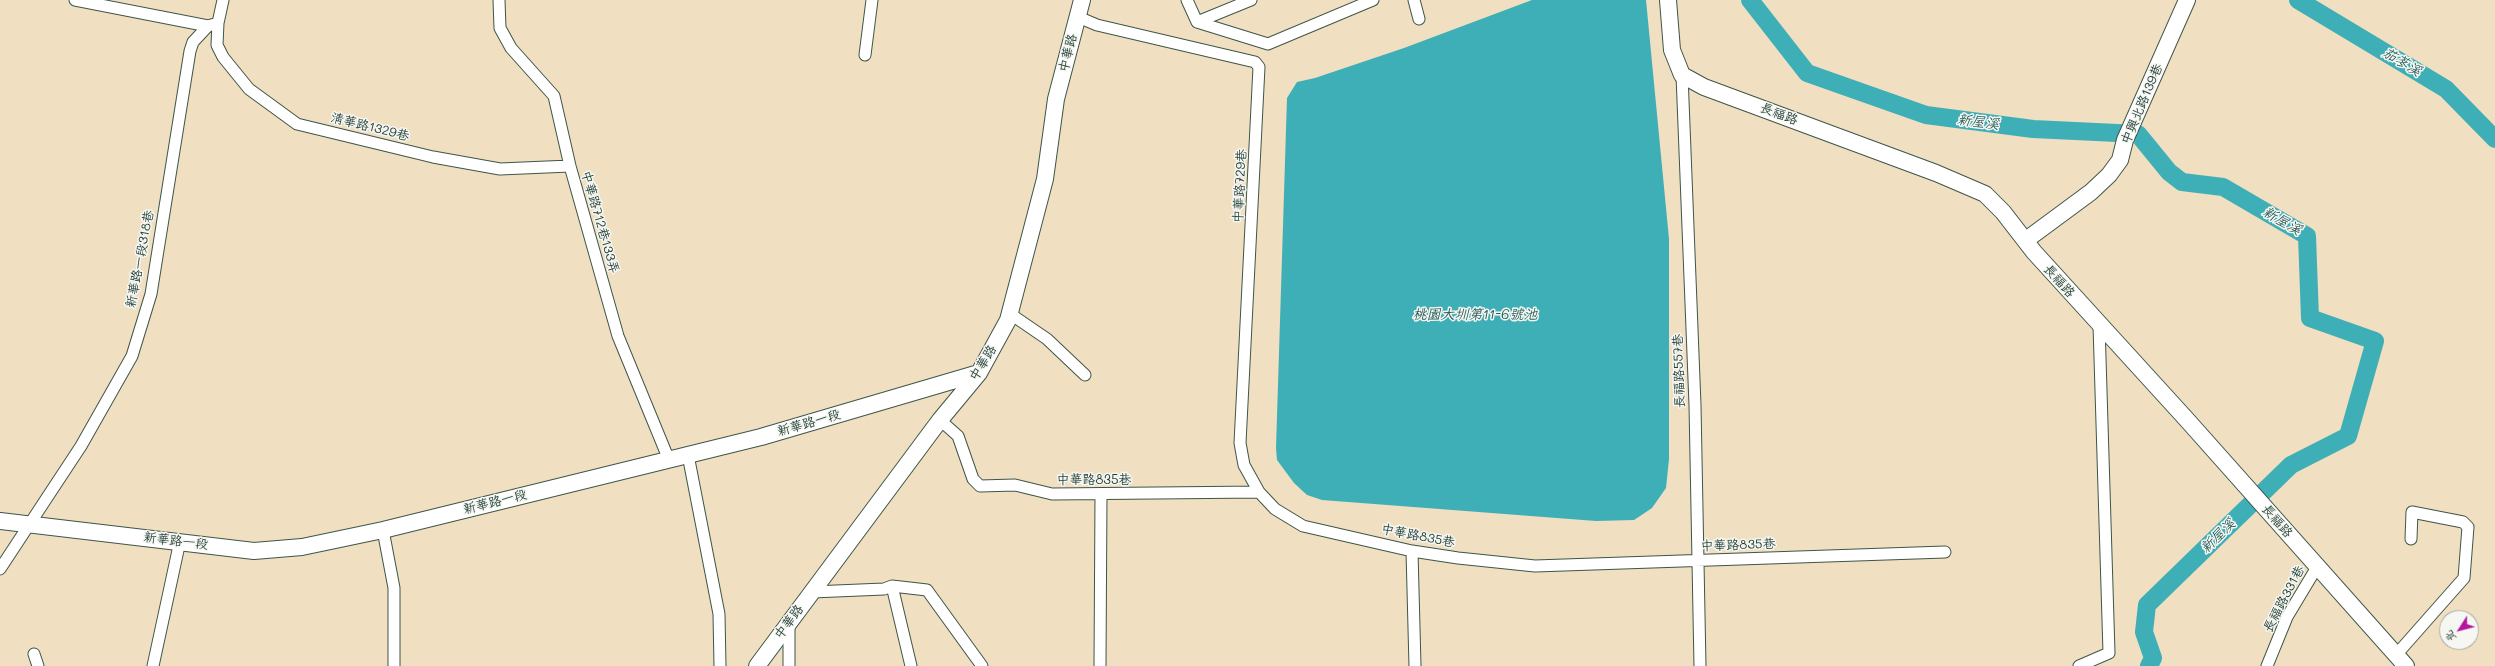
<!DOCTYPE html>
<meta charset="utf-8">
<style>
body{margin:0}
#map{position:relative;width:2495px;height:666px;overflow:hidden;background:#f0dfc0;font-family:Mali,"LXGW WenKai TC",sans-serif}
canvas{display:block}
.north{position:absolute;left:2439px;top:610px;width:40px;height:40px;box-sizing:border-box;background:#f6f6f2;border:1px solid #a0aca6;border-radius:50%;rotate:234deg;font-size:11px;font-weight:700;line-height:16px;text-align:center;color:#1f3d34}
.north::after{content:'';display:block;margin:auto;width:14px;height:18px;background:#b5179e;clip-path:polygon(50% 0,100% 100%,50% 72%,0 100%)}
</style>
<div id="map">
<canvas width="2495" height="666"></canvas>
<div class="north">北</div>
</div>
<script>
const ctx = document.querySelector('canvas').getContext('2d');
ctx.lineJoin = 'round';
function paint(path, color) {
  ctx.fillStyle = color;
  ctx.fill(path, 'evenodd');
}
function shape(rows) {
  const path = new Path2D();
  for (const r of rows) {
    path.moveTo(r[0], r[1]);
    for (let i = 2; i < r.length; i += 2) path.lineTo(r[i], r[i + 1]);
  }
  return path;
}
function strokePath(path, color, width, dash) {
  ctx.strokeStyle = color;
  ctx.lineWidth = width;
  ctx.lineCap = dash ? 'butt' : 'round';
  ctx.setLineDash(dash || []);
  ctx.stroke(path);
}
function drawText(font, color, halo, rows, align = 'center') {
  ctx.font = font + ' Mali,"LXGW WenKai TC",sans-serif';
  ctx.lineWidth = 3;
  ctx.setLineDash([]);
  ctx.textBaseline = 'middle';
  ctx.strokeStyle = halo;
  ctx.fillStyle = color;
  for (const [text, x, y, turn = 0] of rows) {
    ctx.save();
    ctx.translate(x, y);
    ctx.rotate((+turn || 0) * Math.PI / 180);
    ctx.textAlign = isNaN(turn) ? turn : align;
    if (halo) ctx.strokeText(text, 0, 0);
    ctx.fillText(text, 0, 0);
    ctx.restore();
  }
}
paint(shape([
 [1532,0,1646,0,1669,239,1669,459,1666,488,1652,508,1634,520,1596,521,1322,500,1307,495,1294,483,1277,460,1276,448,1287,98,1297,82,1315,78,1404,48]
]), '#3eafb6');
strokePath(shape([
 [1750,0,1807,73,1926,115,2033,129,2138,134,2169,172,2182,182,2223,187,2307,236,2310,318,2375,341,2348,436,2291,465,2147,605,2144,632,2153,658,2149,666],
 [2298,0,2446,89,2495,139]
]), '#3eafb6', 18);
const street = shape([
 [75,0,208,26,218,23,223,0],
 [499,0,500,28,511,48,554,96,570,166,618,336,669,460],
 [1187,0,1197,22],
 [1414,0,1419,19],
 [1078,17,1097,25,1255,62,1259,67,1240,443,1244,465,1259,492],
 [1197,22,1268,44,1373,0],
 [1197,22,1251,0],
 [218,23,217,45,223,57,249,89,297,124,433,157,500,169,570,166],
 [865,55,872,0],
 [1682,75,1695,405,1700,666],
 [1009,313,1047,339,1085,375],
 [940,420,958,436,973,479,980,486,1015,485,1052,494,1259,492,1275,509,1303,526,1412,551,1458,558,1535,566,1945,552],
 [688,455,719,614,720,666],
 [383,530,394,588,394,666],
 [1412,551,1415,666],
 [0,569,81,446,132,356,151,294,190,51,193,42,208,26],
 [892,586,911,666],
 [812,592,884,589,892,586,927,590,982,666],
 [34,654,38,666],
 [2396,655,2464,578,2468,527,2463,522,2412,512,2411,539],
 [153,666,180,541],
 [789,666,789,622],
 [1100,666,1101,494],
 [2079,666,2109,653,2099,325],
 [2267,666,2287,617,2317,567]
]);
const secondary = shape([
 [1668,0,1672,50,1682,75,1704,87,1936,173,1985,194,2003,212,2034,252,2188,421,2406,666],
 [2026,240,2091,192,2109,175,2120,160,2125,140,2187,0],
 [0,521,254,551,302,547,383,530,761,437,979,373],
 [757,666,940,420,979,373,1008,320,1045,179,1056,99,1082,0]
]);
strokePath(street, '#3e5549', 13);
strokePath(secondary, '#3e5549', 18);
strokePath(street, '#fff', 11);
strokePath(secondary, '#fff', 16);
drawText('13px', '#1f3d34', '#f6f6f2', [
 ["中華路",1068,53,-76],
 ["中興北路139巷",2142,104,-67],
 ["長福路",1779,114,21],
 ["清華路1329巷",370,127,14],
 ["中華路729巷",1240,186,-87],
 ["中華路712巷133弄",600,222,74],
 ["新華路一段318巷",140,259,-79],
 ["長福路",2059,281,48],
 ["中華路",983,363,-58],
 ["長福路557巷",1679,371,-92],
 ["新華路一段",809,423,-16],
 ["中華路835巷",1094,480],
 ["新華路一段",495,502,-14],
 ["長福路",2277,521,49],
 ["中華路835巷",1418,536,11],
 ["新華路一段",176,541,7],
 ["中華路835巷",1738,545,-2],
 ["長福路331巷",2284,599,-62],
 ["中華路",789,622,-53]
]);
drawText('italic 14px', '#285f5b', '#f6f6f2', [
 ["茄苳溪",2402,62,31],
 ["新屋溪",1978,122,7],
 ["新屋溪",2282,221,30],
 ["桃園大圳第11-6號池",1475,315],
 ["新屋溪",2218,536,-44]
]);
</script>
